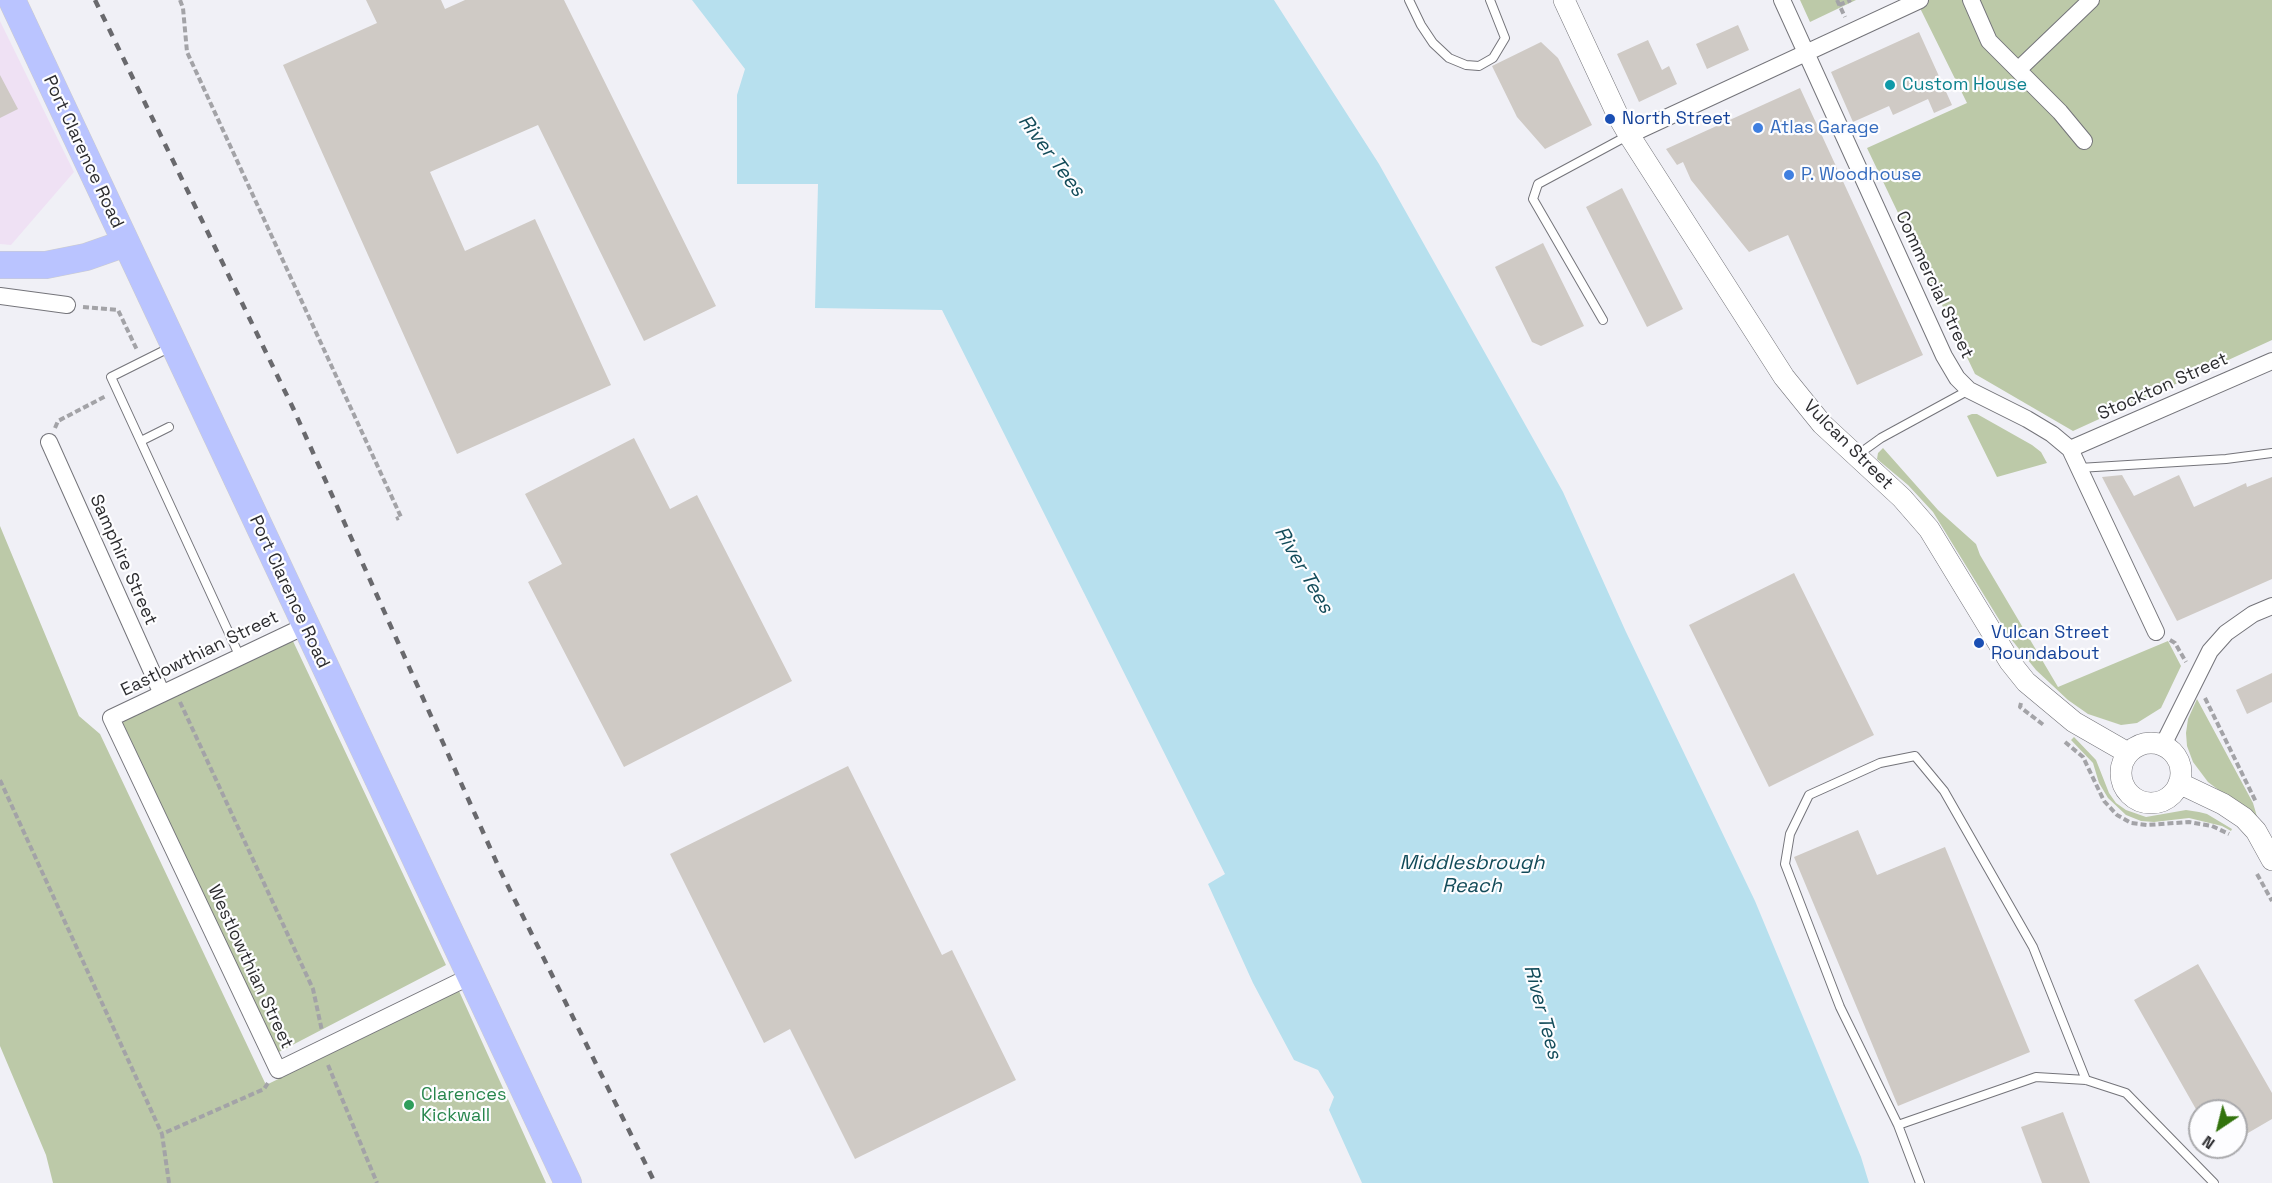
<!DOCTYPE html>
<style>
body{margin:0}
#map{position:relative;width:2272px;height:1183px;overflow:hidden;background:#f0f0f6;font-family:"Space Grotesk",sans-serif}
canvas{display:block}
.north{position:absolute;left:2188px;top:1099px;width:60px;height:60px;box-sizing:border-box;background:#fdfdff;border:2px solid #a9a9ac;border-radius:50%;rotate:215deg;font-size:16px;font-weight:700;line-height:24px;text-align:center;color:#2c2c2f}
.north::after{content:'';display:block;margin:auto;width:21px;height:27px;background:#33730e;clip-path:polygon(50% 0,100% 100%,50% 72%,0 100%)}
</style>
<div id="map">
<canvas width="2272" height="1183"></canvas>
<div class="north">N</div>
</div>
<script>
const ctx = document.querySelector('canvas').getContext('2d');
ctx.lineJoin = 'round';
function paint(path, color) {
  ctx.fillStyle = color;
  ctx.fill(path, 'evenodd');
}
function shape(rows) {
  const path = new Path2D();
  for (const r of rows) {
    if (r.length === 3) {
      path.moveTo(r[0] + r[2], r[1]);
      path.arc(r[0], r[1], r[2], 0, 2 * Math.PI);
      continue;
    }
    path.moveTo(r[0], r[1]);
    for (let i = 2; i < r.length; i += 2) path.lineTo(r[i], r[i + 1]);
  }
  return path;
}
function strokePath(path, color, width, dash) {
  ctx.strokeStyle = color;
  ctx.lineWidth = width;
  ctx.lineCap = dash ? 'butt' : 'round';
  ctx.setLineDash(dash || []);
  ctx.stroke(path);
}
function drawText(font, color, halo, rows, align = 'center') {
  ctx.font = font + ' "Space Grotesk",sans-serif';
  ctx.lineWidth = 4.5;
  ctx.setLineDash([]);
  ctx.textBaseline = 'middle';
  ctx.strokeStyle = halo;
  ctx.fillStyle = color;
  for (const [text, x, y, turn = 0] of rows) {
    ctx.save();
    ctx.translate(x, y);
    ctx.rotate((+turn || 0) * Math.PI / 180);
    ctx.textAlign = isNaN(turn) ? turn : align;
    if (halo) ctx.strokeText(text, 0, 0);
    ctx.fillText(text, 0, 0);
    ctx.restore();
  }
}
paint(shape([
 [0,21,74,172,11,245,0,244]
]), '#efe1f4');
paint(shape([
 [1800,0,1856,0,1810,22],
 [1916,0,2272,0,2272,340,2073,431,1975,374,1867,148,1967,103],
 [1972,414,1977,414,2032,445,2041,452,2047,463,1997,477,1967,416],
 [1883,448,1938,510,1976,544,1980,555,2058,687,2168,641,2181,666,2161,708,2137,723,2121,725,2088,714,2068,700,2036,670,2011,639,1933,512,1908,485,1877,459,1878,453],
 [0,526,79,716,100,734,266,1085,459,991,546,1183,53,1183,46,1155,0,1046],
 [292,639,446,965,277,1053,119,715],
 [2197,699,2253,803,2258,820,2208,782,2193,762,2187,746,2186,733,2188,719],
 [2074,737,2096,760,2109,793,2116,803,2126,810,2146,817,2186,810,2199,812,2207,814,2232,829,2231,831,2222,826,2189,818,2154,822,2141,821,2126,815,2108,798,2099,783,2093,763,2071,740]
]), '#bcc9a8');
paint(shape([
 [692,0,1274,0,1379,164,1563,492,1626,632,1755,901,1861,1157,1869,1183,1362,1183,1329,1110,1334,1097,1318,1070,1294,1060,1253,983,1208,884,1225,874,942,310,815,308,818,184,737,184,737,95,745,69]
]), '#b7e0ee');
paint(shape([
 [366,0,441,0,445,9,465,0,564,0,716,306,644,341,538,125,430,172,465,251,535,219,611,385,457,454,283,65,377,23],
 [1738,25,1749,50,1707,69,1696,44],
 [1919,32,1952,105,1934,113,1928,99,1893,115,1889,106,1853,122,1831,72],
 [1648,40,1662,70,1669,66,1677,84,1639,102,1617,54],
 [1541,42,1558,58,1592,125,1545,149,1517,117,1492,66],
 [0,75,18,109,0,118],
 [1800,88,1923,355,1857,385,1788,235,1749,252,1691,180,1683,162,1677,165,1666,149],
 [1622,188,1683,309,1647,327,1586,207],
 [1543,243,1584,326,1541,346,1532,342,1495,267],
 [634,438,670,509,697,495,792,681,624,767,528,582,562,564,525,494],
 [2122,475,2134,496,2179,475,2194,507,2246,483,2247,487,2272,477,2272,579,2177,621,2102,477],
 [1794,573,1874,735,1769,787,1689,625],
 [2272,673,2272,702,2247,714,2236,690],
 [848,766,942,955,952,950,1016,1080,855,1159,790,1029,764,1043,670,854],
 [1858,830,1877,875,1945,847,2030,1052,1898,1106,1794,857],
 [2198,964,2272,1093,2272,1119,2236,1140,2236,1111,2197,1111,2134,1000],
 [2063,1112,2090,1183,2042,1183,2021,1127]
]), '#cfcac5');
const service = shape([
 [1409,0,1421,25,1433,43,1449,58,1466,65,1479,66,1493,58,1505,38,1490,0],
 [1603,320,1533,199,1538,184,1629,135],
 [171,347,111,377,240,657],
 [141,441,169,427],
 [1856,456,1881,438,1969,390],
 [2079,468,2226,459,2272,453],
 [1898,1125,1840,1007,1785,864,1790,834,1809,795,1880,763,1915,756,1944,791,2033,947,2086,1080],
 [1920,1183,1898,1125,2036,1077,2086,1080,2126,1093,2214,1183]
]);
const minor = shape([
 [1782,0,1944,356,1957,378,1969,390,2027,419,2052,434,2070,449,2156,632],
 [1971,0,1989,41,2060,112,2084,141],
 [2019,69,2091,0],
 [1629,135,1920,0],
 [0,296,67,305],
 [49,442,162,694],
 [2070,449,2272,361],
 [305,626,111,718,278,1070,471,976],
 [2163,745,2210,651,2226,633,2253,614,2272,606]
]);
const tertiary = shape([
 [1564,0,1618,116,1629,135,1784,377,1822,424,1902,498,1929,529,2010,662,2026,682,2074,722,2128,753],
 [2151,773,30],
 [2179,783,2223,804,2244,818,2256,831,2272,860]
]);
const primary = shape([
 [12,0,568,1183],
 [0,265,46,265,86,257,126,243]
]);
strokePath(service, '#74747a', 10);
strokePath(minor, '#74747a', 18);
strokePath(tertiary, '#74747a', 22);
strokePath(primary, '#cccccd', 28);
strokePath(shape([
 [180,0,183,8,187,52,401,517,396,519],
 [1837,0,1845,17],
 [1839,5,1851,0],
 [83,307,118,310,137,350],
 [55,428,58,421,106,396],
 [2170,640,2175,643,2186,662],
 [2205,698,2256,802],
 [180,702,313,989,322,1031],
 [2021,703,2020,707,2045,726],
 [2065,742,2083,757,2104,801,2117,815,2131,823,2147,825,2189,822,2212,826,2229,834],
 [0,780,162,1134],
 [2257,874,2272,901],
 [328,1065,377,1183],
 [169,1183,162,1134,264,1089,268,1083]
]), '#a3a3a7', 4, [6, 3]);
strokePath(service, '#fff', 8);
strokePath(minor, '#fff', 16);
strokePath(tertiary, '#fff', 21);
strokePath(primary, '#bac4ff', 27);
strokePath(shape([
 [95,0,293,408,500,870,655,1183]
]), '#69696d', 4.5, [8, 8]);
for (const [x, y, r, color] of [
 [1890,85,6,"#0f9aa8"],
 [1610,119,6,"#1a4fb4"],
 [1758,128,6,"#3f7fe0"],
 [1789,175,6,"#3f7fe0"],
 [1979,643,6,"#1a4fb4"],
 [409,1105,6,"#2e9e5b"]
]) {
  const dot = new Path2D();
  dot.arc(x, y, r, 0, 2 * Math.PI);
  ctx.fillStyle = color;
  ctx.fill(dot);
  strokePath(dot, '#fdfdff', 2);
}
drawText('18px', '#0d838f', '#fdfdff', [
 ["Custom House",1902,85]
], 'left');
drawText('18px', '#164399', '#fdfdff', [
 ["North Street",1622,119],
 ["Vulcan Street",1991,633],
 ["Roundabout",1991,654]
], 'left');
drawText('18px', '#366cbe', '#fdfdff', [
 ["Atlas Garage",1770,128],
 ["P. Woodhouse",1801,175]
], 'left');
drawText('18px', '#2c2c2f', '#fdfdff', [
 ["Port Clarence Road",83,152,65],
 ["Commercial Street",1934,285,65],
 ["Stockton Street",2163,387,-24],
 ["Vulcan Street",1848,445,45],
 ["Samphire Street",123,560,66],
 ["Port Clarence Road",289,592,65],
 ["Eastlowthian Street",200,654,-26],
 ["Westlowthian Street",250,967,65]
]);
drawText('18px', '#27864d', '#fdfdff', [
 ["Clarences",421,1095],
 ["Kickwall",421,1116]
], 'left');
drawText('italic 20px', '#124b59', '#fdfdff', [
 ["River Tees",1051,156,53],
 ["River Tees",1303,570,60],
 ["Middlesbrough",1472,864],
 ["Reach",1472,887],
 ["River Tees",1542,1012,75]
]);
</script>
